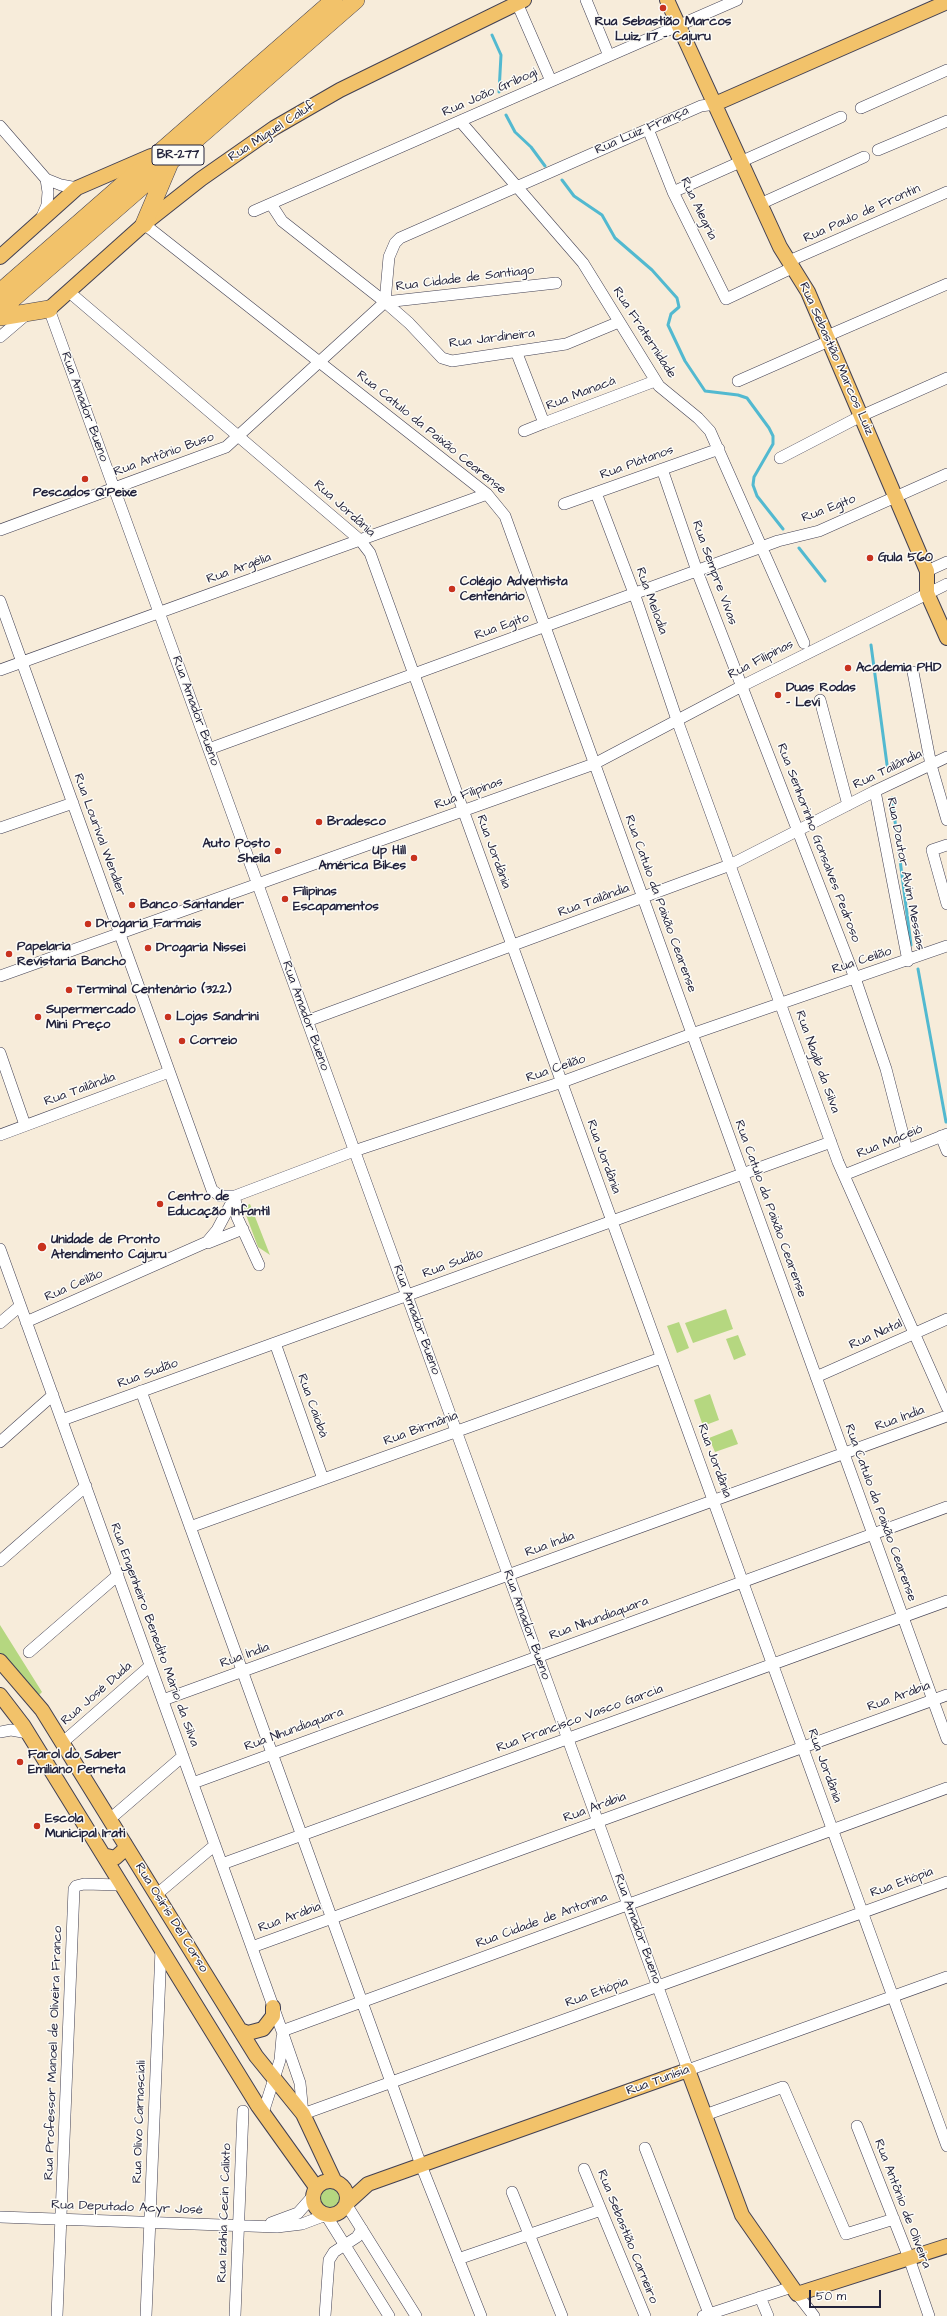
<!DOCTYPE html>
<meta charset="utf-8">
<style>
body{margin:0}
#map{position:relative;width:947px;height:2316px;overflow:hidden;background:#f7ecda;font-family:"Architects Daughter",sans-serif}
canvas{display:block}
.scale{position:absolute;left:809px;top:2290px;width:72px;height:18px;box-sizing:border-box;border:2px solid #22223b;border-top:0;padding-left:5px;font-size:12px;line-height:14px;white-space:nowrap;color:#22223b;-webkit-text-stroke:3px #fdfcf7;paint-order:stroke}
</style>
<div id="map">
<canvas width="947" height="2316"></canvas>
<div class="scale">50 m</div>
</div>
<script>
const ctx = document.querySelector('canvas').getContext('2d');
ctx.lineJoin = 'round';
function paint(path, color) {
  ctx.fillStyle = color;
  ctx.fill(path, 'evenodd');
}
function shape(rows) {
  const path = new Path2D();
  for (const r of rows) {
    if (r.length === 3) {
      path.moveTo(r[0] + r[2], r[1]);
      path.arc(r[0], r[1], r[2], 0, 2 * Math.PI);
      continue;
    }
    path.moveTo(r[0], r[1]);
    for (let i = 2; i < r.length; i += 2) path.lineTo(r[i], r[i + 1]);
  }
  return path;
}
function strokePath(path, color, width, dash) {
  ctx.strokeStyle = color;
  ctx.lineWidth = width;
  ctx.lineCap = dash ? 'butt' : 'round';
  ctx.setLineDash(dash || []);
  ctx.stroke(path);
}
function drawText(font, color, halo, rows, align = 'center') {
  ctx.font = font + ' "Architects Daughter",sans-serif';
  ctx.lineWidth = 3;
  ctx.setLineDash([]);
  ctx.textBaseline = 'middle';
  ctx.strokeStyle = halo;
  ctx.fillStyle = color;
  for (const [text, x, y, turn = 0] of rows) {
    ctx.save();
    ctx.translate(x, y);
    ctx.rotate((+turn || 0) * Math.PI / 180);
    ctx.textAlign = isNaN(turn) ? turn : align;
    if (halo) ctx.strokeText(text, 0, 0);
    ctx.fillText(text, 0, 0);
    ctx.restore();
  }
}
paint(shape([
 [250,1204,270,1255,258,1247,243,1207],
 [726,1309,733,1329,693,1343,685,1323],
 [679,1322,689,1348,677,1353,667,1326],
 [738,1335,746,1355,734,1360,726,1339],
 [710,1394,719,1420,703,1426,694,1400],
 [732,1429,738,1444,715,1452,709,1438],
 [0,1625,42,1692,39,1695,0,1653],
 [330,2198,15]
]), '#b5d780');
strokePath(shape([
 [492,35,501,55,499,92],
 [506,115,515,132,531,147,545,166],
 [562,180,574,196,602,215,615,238,652,270,677,298,679,307,671,314,668,325,685,361,705,391,738,395,747,398,769,428,773,436,773,444,754,477,753,485,757,496,783,529],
 [799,548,825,581],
 [871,645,888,772],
 [892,798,911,945],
 [918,969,946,1122]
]), '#52b9d0', 3);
const minor = shape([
 [586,0,609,56],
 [517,3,551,81],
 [861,108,947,70],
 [460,121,583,263,659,386,698,418,710,431,804,643],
 [0,126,46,179,61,185,77,188],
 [648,129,673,192,726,299,794,267],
 [878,150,947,121],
 [673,192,841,117],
 [271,204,282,221,385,302,556,283],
 [760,204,864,157],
 [254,211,737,0],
 [41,219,47,205,48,192,46,179],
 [144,224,487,494,505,516,947,1739],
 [789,261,947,192],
 [68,291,360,540,370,553,947,2146],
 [385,302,389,257,395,243,400,238,701,106,715,104],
 [385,302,409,323,442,358,452,361,566,344,619,322],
 [49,309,688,2070,947,1977],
 [827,336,947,284],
 [0,337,27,314],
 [516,351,544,423,655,381],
 [738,381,829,341],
 [524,431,544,423],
 [780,458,861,416,947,378],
 [662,469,697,571,855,978,886,1069,907,1150],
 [596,493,634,593,677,720,838,1162,947,1407],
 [564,504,719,449],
 [0,530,226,447,385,302],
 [927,571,947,562],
 [0,601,212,1190,220,1196,235,1196,354,1151,562,1082,692,1034,947,946],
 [0,670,487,494],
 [913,672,931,765,947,820],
 [820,700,848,805],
 [209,749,778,541,819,531,947,474],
 [875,791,908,961],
 [0,828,73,803],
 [947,845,932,850,947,904],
 [0,976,594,764,742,686,947,584],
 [307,1021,730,865,875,791,947,757],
 [0,1053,25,1125],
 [0,1135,169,1072],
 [941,1136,947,1151],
 [844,1175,947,1134],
 [235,1197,237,1217,259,1265],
 [208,1243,243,1229],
 [0,1249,282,2031,300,2083,303,2114,947,1882],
 [26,1322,207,1242,217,1230,235,1196],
 [0,1323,20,1306],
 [275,1343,323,1479],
 [816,1377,947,1319],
 [141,1391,421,2165,481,2316],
 [62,1420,831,1142],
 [0,1442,53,1395],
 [190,1527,661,1358],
 [0,1561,86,1486],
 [29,1652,118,1575],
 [163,1700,947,1416],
 [0,1732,11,1730,28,1733],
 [62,1743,150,1666],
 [193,1783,947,1507],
 [110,1819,183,1756],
 [222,1864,947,1601],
 [156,1895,215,1845],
 [252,1947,947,1695],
 [282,2031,947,1788],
 [263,2113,280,2060,282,2037],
 [705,2115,783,2087,846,2234,894,2219],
 [857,2126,909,2258,929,2316],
 [645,2148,710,2316],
 [584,2169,645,2316],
 [512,2192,562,2316],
 [346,2204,416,2316],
 [0,2217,277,2227,302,2224,326,2215,389,2316],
 [271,2223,298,2213,313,2196],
 [458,2259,601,2210],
 [797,2294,814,2316],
 [760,2297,768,2316],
 [57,2316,74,1889,76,1886,84,1884,121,1885],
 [146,2316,161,1949],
 [235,2316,243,2111],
 [325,2316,329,2260,334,2252,357,2237,362,2229],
 [703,2316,792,2287]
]);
const major = shape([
 [667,0,780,247,808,292,927,571,927,593,947,638],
 [715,104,947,2],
 [0,257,77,188,151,156],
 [49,309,144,224,201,179,274,128,340,90,524,0],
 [0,1661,42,1710,256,2056,303,2114,334,2180],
 [0,1695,23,1725,258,2106,316,2187],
 [103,1855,115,1858,124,1850,125,1844],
 [240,2030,248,2033,263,2029,273,2016,273,2007],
 [330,2198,17],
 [346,2204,368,2184,688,2070,742,2215,797,2294,947,2246]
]);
const highway = shape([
 [144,224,169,165],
 [0,292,334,0],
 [0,310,356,0],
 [0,317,49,309]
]);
strokePath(minor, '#424053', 12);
strokePath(major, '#424053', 16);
strokePath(highway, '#424053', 18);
strokePath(minor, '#fff', 11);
strokePath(major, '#f2c26a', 14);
strokePath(highway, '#f2c26a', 17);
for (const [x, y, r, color] of [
 [663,8,4,"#c8321e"],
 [85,479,4,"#c8321e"],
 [870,558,4,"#c8321e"],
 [452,589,4,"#c8321e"],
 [848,668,4,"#c8321e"],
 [778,695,4,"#c8321e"],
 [319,822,4,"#c8321e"],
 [278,851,4,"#c8321e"],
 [414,858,4,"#c8321e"],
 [285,899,4,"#c8321e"],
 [132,905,4,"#c8321e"],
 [88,924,4,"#c8321e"],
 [148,948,4,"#c8321e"],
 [9,954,4,"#c8321e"],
 [69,990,4,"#c8321e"],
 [38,1017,4,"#c8321e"],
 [168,1017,4,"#c8321e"],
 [182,1041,4,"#c8321e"],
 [160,1204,4,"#c8321e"],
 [42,1247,5,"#c8321e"],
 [20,1762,4,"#c8321e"],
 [37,1826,4,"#c8321e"]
]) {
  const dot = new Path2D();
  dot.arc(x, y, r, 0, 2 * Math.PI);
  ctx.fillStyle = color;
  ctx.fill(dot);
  strokePath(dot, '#fdfcf7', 1.5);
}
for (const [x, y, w] of [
 [178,155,52]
]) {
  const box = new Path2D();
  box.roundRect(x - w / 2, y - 10, w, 20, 3);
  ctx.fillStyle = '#fdfcf7';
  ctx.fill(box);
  strokePath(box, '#22223b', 1);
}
drawText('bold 12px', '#22223b', null, [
 ["BR-277",178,155]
]);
drawText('bold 13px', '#22223b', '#fdfcf7', [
 ["Rua Sebastião Marcos",663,22,"center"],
 ["Luiz, 117 - Cajuru",663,37,"center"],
 ["Pescados Q'Peixe",85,493,"center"],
 ["Gula 560",878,558],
 ["Colégio Adventista",460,582],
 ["Centenário",460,597],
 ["Academia PHD",856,668],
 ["Duas Rodas",786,688],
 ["- Levi",786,703],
 ["Bradesco",327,822],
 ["Auto Posto",270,844,"right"],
 ["Sheila",270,859,"right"],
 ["Up Hill",406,851,"right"],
 ["América Bikes",406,866,"right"],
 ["Filipinas",293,892],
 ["Escapamentos",293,907],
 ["Banco Santander",140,905],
 ["Drogaria Farmais",96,924],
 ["Papelaria",17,947],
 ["Revistaria Bancho",17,962],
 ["Drogaria Nissei",156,948],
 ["Terminal Centenário (322)",77,990],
 ["Supermercado",46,1010],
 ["Mini Preço",46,1025],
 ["Lojas Sandrini",176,1017],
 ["Correio",190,1041],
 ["Centro de",168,1197],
 ["Educação Infantil",168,1212],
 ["Unidade de Pronto",51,1240],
 ["Atendimento Cajuru",51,1255],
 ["Farol do Saber",28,1755],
 ["Emiliano Perneta",28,1770],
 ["Escola",45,1819],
 ["Municipal Irati",45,1834]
], 'left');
drawText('13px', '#22223b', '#fdfcf7', [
 ["Rua João Gribogi",490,93,-24],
 ["Rua Luiz França",642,131,-24],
 ["Rua Miguel Caluf",272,132,-33],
 ["Rua Alegria",698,209,64],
 ["Rua Paulo de Frontin",862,214,-24],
 ["Rua Cidade de Santiago",465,279,-7],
 ["Rua Fraternidade",644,333,57],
 ["Rua Jardineira",492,339,-7],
 ["Rua Sebastião Marcos Luiz",836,359,66],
 ["Rua Manacá",581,394,-21],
 ["Rua Amador Bueno",84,407,70],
 ["Rua Catulo da Paixão Cearense",431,433,39],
 ["Rua Antônio Buso",164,455,-20],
 ["Rua Plátanos",637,463,-20],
 ["Rua Jordânia",344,509,42],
 ["Rua Egito",829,509,-21],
 ["Rua Argélia",239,569,-20],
 ["Rua Sempre Vivas",714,573,70],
 ["Rua Melodia",651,601,70],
 ["Rua Egito",502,627,-20],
 ["Rua Filipinas",761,660,-27],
 ["Rua Amador Bueno",195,711,70],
 ["Rua Tailândia",888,770,-26],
 ["Rua Filipinas",469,794,-20],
 ["Rua Lourival Wendler",99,835,70],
 ["Rua Senhorinho Gonsalves Pedroso",818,843,69],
 ["Rua Jordânia",493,852,70],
 ["Rua Doutor Alvim Messias",905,874,79],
 ["Rua Tailândia",594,901,-20],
 ["Rua Catulo da Paixão Cearense",660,904,70],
 ["Rua Ceilão",862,961,-18],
 ["Rua Amador Bueno",305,1016,70],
 ["Rua Nagib da Silva",817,1062,70],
 ["Rua Ceilão",556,1069,-19],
 ["Rua Tailândia",80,1090,-20],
 ["Rua Maceió",890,1142,-22],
 ["Rua Jordânia",603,1157,70],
 ["Rua Catulo da Paixão Cearense",770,1209,70],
 ["Rua Sudão",453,1264,-20],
 ["Rua Ceilão",74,1286,-24],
 ["Rua Amador Bueno",416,1320,70],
 ["Rua Natal",876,1335,-24],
 ["Rua Sudão",148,1374,-20],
 ["Rua Caiobá",312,1406,70],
 ["Rua Índia",900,1419,-20],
 ["Rua Birmânia",421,1429,-20],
 ["Rua Jordânia",714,1461,70],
 ["Rua Catulo da Paixão Cearense",880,1513,70],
 ["Rua Índia",550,1545,-20],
 ["Rua Nhundiaquara",599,1619,-20],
 ["Rua Amador Bueno",526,1625,70],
 ["Rua Engenheiro Benedito Mário da Silva",154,1635,70],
 ["Rua Índia",245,1656,-20],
 ["Rua José Duda",97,1694,-41],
 ["Rua Arábia",899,1697,-20],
 ["Rua Francisco Vasco Garcia",580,1719,-20],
 ["Rua Nhundiaquara",294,1730,-20],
 ["Rua Jordânia",824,1766,70],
 ["Rua Arábia",595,1808,-20],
 ["Rua Etiópia",902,1883,-20],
 ["Rua Osíris Del Corso",171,1918,58],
 ["Rua Arábia",290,1918,-20],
 ["Rua Cidade de Antonina",542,1921,-20],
 ["Rua Amador Bueno",637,1929,70],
 ["Rua Etiópia",597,1993,-20],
 ["Rua Professor Manoel de Oliveira Franco",54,2053,-88],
 ["Rua Tunísia",658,2081,-20],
 ["Rua Olivo Carnasciali",140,2122,-88],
 ["Rua Antônio de Oliveira",902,2204,69],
 ["Rua Deputado Acyr José",127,2208,2],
 ["Rua Izahia Cecin Calixto",225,2213,-88],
 ["Rua Sebastião Carneiro",627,2237,68]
]);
</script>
